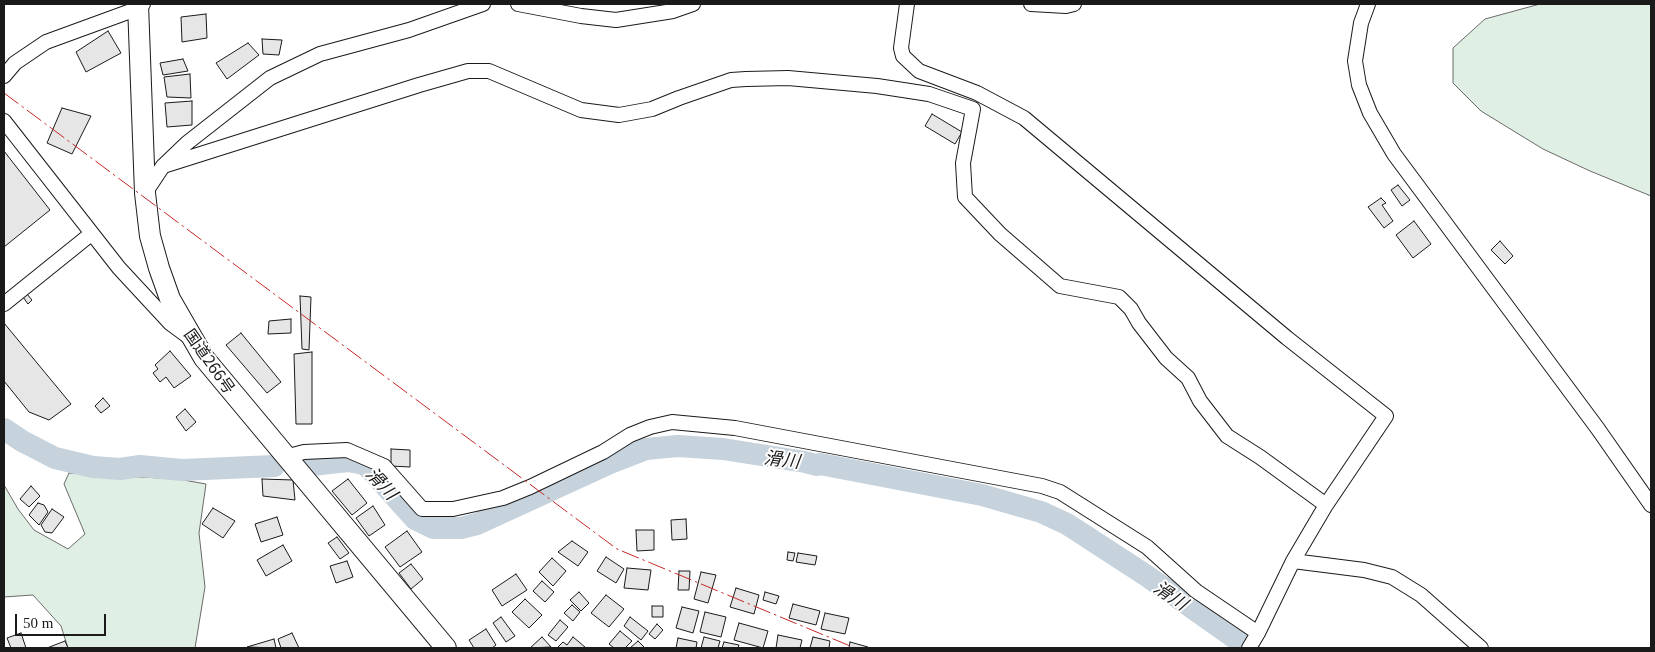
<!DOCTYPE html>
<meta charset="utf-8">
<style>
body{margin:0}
#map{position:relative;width:1655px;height:652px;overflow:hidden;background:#fff;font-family:Georgia,serif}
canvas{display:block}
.frame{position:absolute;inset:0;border:5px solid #1a1a1a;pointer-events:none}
.scale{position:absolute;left:15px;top:614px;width:91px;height:22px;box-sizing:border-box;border:2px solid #1a1a1a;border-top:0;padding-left:6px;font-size:15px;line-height:18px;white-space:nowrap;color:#1a1a1a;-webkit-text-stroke:4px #fff;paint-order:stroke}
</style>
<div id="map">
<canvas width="1655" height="652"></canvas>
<div class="frame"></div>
<div class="scale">50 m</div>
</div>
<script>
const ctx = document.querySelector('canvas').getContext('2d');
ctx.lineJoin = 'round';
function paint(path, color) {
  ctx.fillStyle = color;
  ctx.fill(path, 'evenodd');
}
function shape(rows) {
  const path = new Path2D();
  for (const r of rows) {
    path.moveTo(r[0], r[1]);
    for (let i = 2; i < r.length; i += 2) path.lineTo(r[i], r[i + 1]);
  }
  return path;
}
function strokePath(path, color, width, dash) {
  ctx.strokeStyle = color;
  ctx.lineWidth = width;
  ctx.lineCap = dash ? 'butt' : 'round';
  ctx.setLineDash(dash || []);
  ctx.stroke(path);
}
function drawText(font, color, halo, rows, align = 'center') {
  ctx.font = font + ' Georgia,"Noto Sans JP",serif';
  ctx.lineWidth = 4;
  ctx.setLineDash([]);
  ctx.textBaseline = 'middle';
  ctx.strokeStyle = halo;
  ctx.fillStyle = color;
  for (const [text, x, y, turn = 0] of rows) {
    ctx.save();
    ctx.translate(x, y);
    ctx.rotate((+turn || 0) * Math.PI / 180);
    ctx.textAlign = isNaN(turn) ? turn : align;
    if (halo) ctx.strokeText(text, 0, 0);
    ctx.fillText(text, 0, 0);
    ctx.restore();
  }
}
const green = shape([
 [1540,4,1651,4,1651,196,1590,171,1543,149,1481,111,1453,83,1453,48,1485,19,1540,4],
 [69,473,178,479,206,484,199,533,205,587,195,648,68,648,61,626,33,595,4,597,4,485,18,509,34,530,68,549,85,534,64,484,69,473]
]);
paint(green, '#e0efe3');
strokePath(green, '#6a6a6a', 1);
strokePath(shape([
 [4,429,22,441,55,458,93,467,120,469,140,466,182,470,274,466],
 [312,465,348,461,364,464,370,469,415,519,433,528,461,528,477,524,610,463,646,449,678,446,723,449,805,462,816,465,820,464,982,495,1041,512,1067,524,1147,576,1249,648]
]), '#c6d2dc', 22);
const building = shape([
 [206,14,207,38,182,42,181,17,206,14],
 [108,31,121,53,86,72,76,52,108,31],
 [262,39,282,40,279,55,263,54,262,39],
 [248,43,259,55,227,79,216,63,248,43],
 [183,59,188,71,163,75,160,63,183,59],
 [190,74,191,98,167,97,164,77,190,74],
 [192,101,192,125,167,127,165,103,192,101],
 [62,108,91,116,72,154,47,143,62,108],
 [932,114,962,132,955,144,925,126,932,114],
 [4,151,50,210,4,247,4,151],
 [1398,185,1410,200,1402,206,1391,190,1398,185],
 [1381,198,1386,203,1382,205,1393,221,1384,228,1368,207,1381,198],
 [1414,221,1431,244,1413,258,1396,235,1414,221],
 [1500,241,1513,256,1505,264,1491,250,1500,241],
 [27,294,32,300,28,304,23,297,27,294],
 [300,296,311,297,309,350,302,349,300,296],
 [291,319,291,333,268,334,269,321,291,319],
 [4,323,71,404,49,420,29,412,4,381,4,323],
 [241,333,281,382,267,393,226,345,241,333],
 [170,351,191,376,174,388,166,377,160,382,153,373,158,369,155,365,170,351],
 [312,352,312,424,296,424,294,354,312,352],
 [103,398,110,406,101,413,95,406,103,398],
 [185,409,196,422,186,431,176,417,185,409],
 [391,449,410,450,410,467,391,466,391,449],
 [262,479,293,480,295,500,263,496,262,479],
 [348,479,367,503,352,515,332,491,348,479],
 [31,486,40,496,29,507,20,499,31,486],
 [38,503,44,505,48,512,39,525,29,515,38,503],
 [373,506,385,525,369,536,356,518,373,506],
 [213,508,235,521,223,538,202,524,213,508],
 [52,509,64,517,52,533,45,532,41,525,52,509],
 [277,517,283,535,261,542,255,524,277,517],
 [686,519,687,539,672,540,671,520,686,519],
 [636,530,654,530,654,550,637,551,636,530],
 [407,531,422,552,400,567,385,547,407,531],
 [337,537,349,553,340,559,328,543,337,537],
 [572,541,588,552,578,566,558,552,572,541],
 [283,545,292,561,266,576,257,560,283,545],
 [788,552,795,553,793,561,787,560,788,552],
 [798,553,817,556,815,565,796,562,798,553],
 [606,557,624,569,616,583,597,571,606,557],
 [552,558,566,571,553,586,539,572,552,558],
 [347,561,353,577,336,583,330,566,347,561],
 [411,564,423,579,411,589,399,573,411,564],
 [627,568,651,570,648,590,624,588,627,568],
 [679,571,690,571,689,590,678,590,679,571],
 [701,572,716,575,708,603,694,599,701,572],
 [516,574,527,590,502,606,492,590,516,574],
 [542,581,554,592,545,602,533,591,542,581],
 [736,588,759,595,754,614,730,607,736,588],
 [579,592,589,603,581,611,570,600,579,592],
 [765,592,779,596,776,604,763,600,765,592],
 [606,595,624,609,609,627,591,613,606,595],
 [525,599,542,615,529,628,512,612,525,599],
 [793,604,820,611,816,625,789,618,793,604],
 [572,605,580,612,573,621,564,613,572,605],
 [652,606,663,606,663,617,652,617,652,606],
 [682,607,699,611,693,633,676,628,682,607],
 [705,612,726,617,721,637,700,632,705,612],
 [825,613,849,618,845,634,821,629,825,613],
 [501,617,515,636,506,642,493,623,501,617],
 [630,617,648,631,641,640,624,626,630,617],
 [560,620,568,627,556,641,548,635,560,620],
 [739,623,768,631,763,648,734,640,739,623],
 [657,624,663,630,655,639,649,634,657,624],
 [486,629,496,645,492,648,474,648,469,640,486,629],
 [620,631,632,641,625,648,614,648,609,644,620,631],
 [21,633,26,648,11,648,7,638,21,633],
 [292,633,299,648,281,648,278,639,292,633],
 [778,635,802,640,800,648,776,648,778,635],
 [542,637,551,647,530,648,542,637],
 [573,637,585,647,584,648,557,648,563,642,567,645,573,637],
 [704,637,720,641,718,648,701,648,704,637],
 [813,637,830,641,829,648,810,648,813,637],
 [678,638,697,642,696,648,676,648,678,638],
 [274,639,276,648,247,647,274,639],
 [65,641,68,648,47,648,65,641],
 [638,641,645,648,630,648,638,641],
 [724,642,739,645,738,648,722,648,724,642],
 [850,642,868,647,868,648,849,648,850,642]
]);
paint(building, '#e6e6e6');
strokePath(building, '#1a1a1a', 1);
const minor = shape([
 [518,4,581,16,616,20,673,11,693,4],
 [907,4,901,48,903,56,919,71,977,93,1024,118,1287,338,1386,416,1326,505,1293,561,1258,633,1249,648],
 [1031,4,1066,6,1074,4],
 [1368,4,1361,23,1355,61,1359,85,1370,113,1394,154,1598,429,1651,505],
 [4,76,15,63,46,42,139,8,143,4],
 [4,121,119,268,170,323,189,337],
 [163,166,419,85,468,71,489,71,581,110,619,115,652,109,679,98,731,80,746,79,788,78,877,86,929,94,973,109,963,163,965,197,1000,234,1060,286,1119,297,1131,309,1139,323,1166,358,1188,378,1200,401,1227,436,1260,457,1326,505],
 [145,193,163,166,187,143,270,78,320,54,409,30,483,4],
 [4,304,91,234],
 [285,457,304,452,347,450,384,466,422,509,453,509,503,498,530,487,603,452,630,435,650,427,672,422,735,428,1042,486,1060,492,1147,547,1196,591,1258,633],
 [1293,561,1364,570,1392,577,1421,595,1481,648]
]);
const highway = shape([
 [138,4,145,193,150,236,159,268,170,299,204,358,446,648]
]);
strokePath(minor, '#1a1a1a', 16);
strokePath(highway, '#1a1a1a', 22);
strokePath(minor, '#fff', 14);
strokePath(highway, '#fff', 20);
strokePath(shape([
 [4,93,617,549,855,648]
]), '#c62828', 1, [18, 4, 2.5, 4]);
drawText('16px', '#1a1a1a', '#fff', [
 ["国道266号",210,361,55]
]);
drawText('italic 18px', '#1a1a1a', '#fff', [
 ["滑川",782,459,7],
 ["滑川",382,483,47],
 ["滑川",1171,595,34]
]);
</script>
